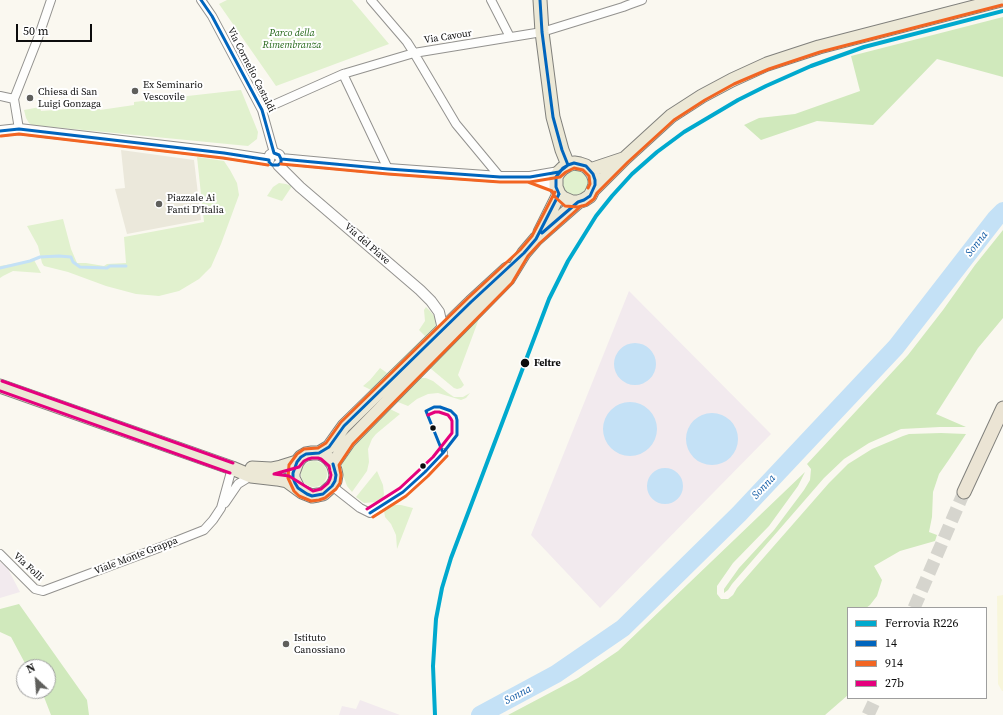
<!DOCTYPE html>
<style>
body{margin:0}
#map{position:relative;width:1003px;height:715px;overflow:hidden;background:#faf8f0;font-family:"Source Serif 4",serif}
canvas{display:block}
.legend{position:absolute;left:847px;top:607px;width:140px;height:92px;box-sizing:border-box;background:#fff;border:1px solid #9e9e9e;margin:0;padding:5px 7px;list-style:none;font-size:12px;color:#0c0c0c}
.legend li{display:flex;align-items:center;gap:8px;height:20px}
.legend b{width:20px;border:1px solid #9e9e9e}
.north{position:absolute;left:16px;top:659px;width:40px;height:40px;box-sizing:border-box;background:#fff;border:1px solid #9e9e9e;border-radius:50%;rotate:334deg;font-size:11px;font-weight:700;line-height:16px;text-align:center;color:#0c0c0c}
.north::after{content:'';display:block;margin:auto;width:14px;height:18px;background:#5f5f5c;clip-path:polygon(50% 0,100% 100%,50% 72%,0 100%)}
.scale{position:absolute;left:16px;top:24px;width:76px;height:18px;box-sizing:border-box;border:2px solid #0c0c0c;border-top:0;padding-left:5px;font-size:12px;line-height:14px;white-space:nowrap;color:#0c0c0c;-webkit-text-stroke:3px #fff;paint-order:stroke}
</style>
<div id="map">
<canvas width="1003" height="715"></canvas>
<ul class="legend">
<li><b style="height:5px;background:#00a9ce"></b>Ferrovia R226</li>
<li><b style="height:5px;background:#0065bd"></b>14</li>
<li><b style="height:5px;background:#f26522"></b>914</li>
<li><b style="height:5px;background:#e5007d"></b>27b</li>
</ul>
<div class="north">N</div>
<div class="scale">50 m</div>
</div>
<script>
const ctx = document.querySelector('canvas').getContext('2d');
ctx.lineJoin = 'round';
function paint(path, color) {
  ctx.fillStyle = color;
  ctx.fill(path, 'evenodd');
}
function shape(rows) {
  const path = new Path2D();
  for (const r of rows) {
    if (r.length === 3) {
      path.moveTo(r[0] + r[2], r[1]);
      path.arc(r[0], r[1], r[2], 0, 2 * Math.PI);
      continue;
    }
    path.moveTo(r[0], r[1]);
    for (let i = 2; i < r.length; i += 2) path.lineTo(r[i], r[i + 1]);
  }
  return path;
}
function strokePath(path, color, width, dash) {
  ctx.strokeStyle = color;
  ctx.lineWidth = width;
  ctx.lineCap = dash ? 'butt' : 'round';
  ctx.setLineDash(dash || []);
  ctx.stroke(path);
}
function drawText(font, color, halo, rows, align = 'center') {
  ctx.font = font + ' "Source Serif 4",serif';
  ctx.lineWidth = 4;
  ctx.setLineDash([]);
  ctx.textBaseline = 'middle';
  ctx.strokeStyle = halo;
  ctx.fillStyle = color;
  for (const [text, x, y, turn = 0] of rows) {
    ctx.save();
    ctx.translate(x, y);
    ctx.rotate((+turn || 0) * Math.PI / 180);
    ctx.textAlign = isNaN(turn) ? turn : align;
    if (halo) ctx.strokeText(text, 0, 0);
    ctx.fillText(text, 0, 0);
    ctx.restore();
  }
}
paint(shape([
 [629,291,771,434,600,608,531,535],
 [0,562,7,567,20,592,0,598],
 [360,700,400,715,339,715,342,706,356,709]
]), '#f2eaee');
paint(shape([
 [1003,595,1003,691,1002,691,998,684,997,596]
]), '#f8f6db');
paint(shape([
 [227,0,352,0,389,44,276,86,219,4],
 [241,90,258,132,257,139,248,146,32,125,29,123,26,118,24,110,40,107,41,111,82,108,99,105,100,110,134,105,134,102],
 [197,157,224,161,230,170,237,183,239,195,221,244,211,267,199,279,179,291,159,296,136,294,106,286,68,272,44,266,42,263,38,246,27,226,63,219,71,249,77,263,86,263,104,266,107,264,126,263,124,237,204,222],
 [576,183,13],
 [279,183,286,184,292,186,282,201,267,196,273,187],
 [34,260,41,273,13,271,3,276,0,278,0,266,30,261],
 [426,307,430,311,435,317,436,321,435,329,375,392,363,386,370,380,380,368,387,373,425,336,419,330,425,321,424,310],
 [480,316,458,375,464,385,461,388,457,389,454,388,430,368,429,366],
 [418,378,426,378,433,381,448,393,454,397,463,397,470,393,466,398,461,400,438,393,428,394,417,399,408,406,393,400],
 [386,407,400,414,376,434,372,439,368,449,369,462,367,471,352,492,347,486,343,475,342,464,345,452],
 [314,474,13],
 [377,471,383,485,384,494,383,498,377,502,364,503,356,497],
 [393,505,401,505,413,508,397,549,396,535,391,524,385,517,384,511,390,506]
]), '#e1f1ce');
paint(shape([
 [1003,17,1003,77,937,59,873,125,817,121,761,140,744,125,759,118,795,114,860,91,851,56],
 [1003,230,1003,318,978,348,936,414,966,427,940,427,901,429,869,443,844,459,824,478,732,584,728,590,724,593,724,589,739,568,774,530,804,490,810,480,811,469,807,464,908,355,943,310,975,265],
 [941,433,966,434,948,461,939,474,933,492,932,517,929,532,937,535,935,541,900,551,874,566,882,580,877,596,870,605,866,608,848,608,848,695,825,715,508,715,578,678,618,651,805,472,798,486,769,526,733,563,717,586,717,594,721,599,728,599,733,595,737,588,829,483,848,464,872,449,903,436,909,434],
 [19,604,87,700,89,715,51,715,44,697,41,691,48,691,48,667,27,667,11,637,0,632,0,609]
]), '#d0e9bc');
paint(shape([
 [121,150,194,160,201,220,127,234,115,189,125,188]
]), '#ebe8db');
paint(shape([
 [635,364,21],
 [630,429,27],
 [712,439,26],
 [665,486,18]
]), '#c4e1f6');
strokePath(shape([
 [0,268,30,261,40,257,59,256,71,257,73,262,80,267,107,268,110,266,126,266]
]), '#c4e1f6', 3);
strokePath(shape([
 [480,715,556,674,623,628,739,514,896,347,996,218,1003,211]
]), '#c4e1f6', 18);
strokePath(shape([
 [914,608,964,492],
 [868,715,876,698]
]), '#d6d5ce', 13, [13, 6]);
const minor = shape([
 [201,0,212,16,262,110,274,153],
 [371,0,407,42,414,53,456,124,500,177],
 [491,0,510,37],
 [343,74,388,169],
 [0,96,14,99],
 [262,110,343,74,414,53,542,32,623,7,628,5,642,0],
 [19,129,14,99,38,38,51,0],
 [332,486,360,508,370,513,403,492,425,472,443,453],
 [225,503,238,484,251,476],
 [0,554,35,589,43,591,161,547,204,530,213,520,221,508,232,468]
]);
const tertiary = shape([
 [0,131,19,129,224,153,269,160],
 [281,159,388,169,500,177,530,177,559,172],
 [269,160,270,155,274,153,279,155,281,159],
 [278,165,300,187,420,290,431,301,439,312,442,325,441,331],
 [530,177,556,187]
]);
const primary = shape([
 [540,0,542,32,553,117,562,150,568,165],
 [590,170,623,159],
 [593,190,595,185,595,180,593,174,590,170,586,166,580,164,574,163,568,165,563,168,559,172,556,177,556,187,559,194,563,198,572,202,578,202,584,200,590,196,593,190,625,158,671,116,702,96,732,80,767,64,819,47,1001,0],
 [540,232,559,194],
 [0,386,232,468,251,476,277,479,287,481,302,492,312,496,318,495,323,494,332,486,335,481,336,475,335,470,333,464,329,459,324,455,319,453,312,453,306,454,301,457,297,462,293,473,293,478,298,488],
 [319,453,329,447,344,426,471,302,507,269],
 [333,464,349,441,508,279,524,253,536,239,578,202],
 [252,468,271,469,281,467,297,462]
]);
const trunk = shape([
 [964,492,1003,408]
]);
strokePath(minor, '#93928f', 10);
strokePath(tertiary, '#93928f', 12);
strokePath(primary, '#80807c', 15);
strokePath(trunk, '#80807c', 15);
strokePath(minor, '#fefefd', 8);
strokePath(tertiary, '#fefefd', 10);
strokePath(primary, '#ece8d6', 13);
strokePath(trunk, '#ebe4d4', 13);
strokePath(shape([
 [201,0,212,16,262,110,274,153,279,155,281,159],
 [540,0,542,32,553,117,562,150,568,165],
 [0,131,19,129,224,153,269,160,269,162,272,165,278,165,281,163,281,159],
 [281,159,388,169,500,177,530,177,559,172,568,165],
 [542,233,578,202,584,200,590,196,595,185,595,180,593,174,586,166,574,163,568,165,563,168,556,177,556,187,559,194],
 [434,407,440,407,451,411,456,416,457,420,457,435,443,453,426,411,434,407],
 [333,464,336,475,335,481,332,486,323,494,312,496,307,494,298,488,295,483,293,478,293,473,297,462,301,457,306,454,319,453,329,447,344,426,471,302,524,253,536,239,559,194],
 [370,513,403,492,425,472,443,453]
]), '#0065bd', 3);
strokePath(shape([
 [1,136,19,134,223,158,268,165],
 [281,164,388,174,500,182,530,182,560,177,566,172,574,168,583,170,589,176,590,184,588,188],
 [528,182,552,191,555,197,565,206,578,207,586,205,594,199,597,193,628,162,674,120,705,100,734,84,769,69,820,52,1002,5],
 [555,192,532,236,520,250,468,298,341,422,326,443,318,448,304,449,297,454,289,465,288,478,294,491,299,496,311,501,319,500,325,498,336,489,340,483,341,475,339,465,353,444,512,283,528,256,540,243,581,206],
 [373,517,406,496,428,476,447,456]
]), '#f26522', 3);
strokePath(shape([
 [2,381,233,463],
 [0,391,230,473],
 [312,458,318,458,321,459,329,466,330,471,331,475,330,479,328,483,321,489,313,491,289,476,274,474,299,467,304,461,308,459,312,458],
 [367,509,400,488,433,457,452,433,452,421,451,419,448,415,439,412,435,412,428,415]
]), '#e5007d', 3);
strokePath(shape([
 [435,715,433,666,436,619,442,588,451,558,549,299,568,261,596,216,612,196,632,174,657,152,684,132,738,100,766,86,811,66,864,47,1003,11]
]), '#00a9ce', 4);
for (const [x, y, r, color] of [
 [135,91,4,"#5f5f5c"],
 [30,98,4,"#5f5f5c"],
 [159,204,4,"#5f5f5c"],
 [525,363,5,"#0c0c0c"],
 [433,428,3.5,"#0c0c0c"],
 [423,466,3.5,"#0c0c0c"],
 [286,644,4,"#5f5f5c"]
]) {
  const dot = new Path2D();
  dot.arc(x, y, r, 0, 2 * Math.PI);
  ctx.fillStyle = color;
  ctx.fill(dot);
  strokePath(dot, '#fff', 1.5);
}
drawText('italic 10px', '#246719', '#fff', [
 ["Parco della",292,33],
 ["Rimembranza",292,45]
]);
drawText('10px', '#0c0c0c', '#fff', [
 ["Via Cavour",448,37,-9],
 ["Via Cornelio Castaldi",251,70,63],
 ["Via del Piave",367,244,41],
 ["Viale Monte Grappa",136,556,-21],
 ["Via Folli",28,567,43]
]);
drawText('10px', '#0c0c0c', '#fff', [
 ["Ex Seminario",143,85],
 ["Vescovile",143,97],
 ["Chiesa di San",38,92],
 ["Luigi Gonzaga",38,104],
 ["Piazzale Ai",167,198],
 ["Fanti D'Italia",167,210],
 ["Istituto",294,638],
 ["Canossiano",294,650]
], 'left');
drawText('bold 10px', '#0c0c0c', '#fff', [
 ["Feltre",534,363]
], 'left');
drawText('italic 11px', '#0f59a4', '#fff', [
 ["Sonna",977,244,-52],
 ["Sonna",764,487,-47],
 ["Sonna",518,695,-28]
]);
</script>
